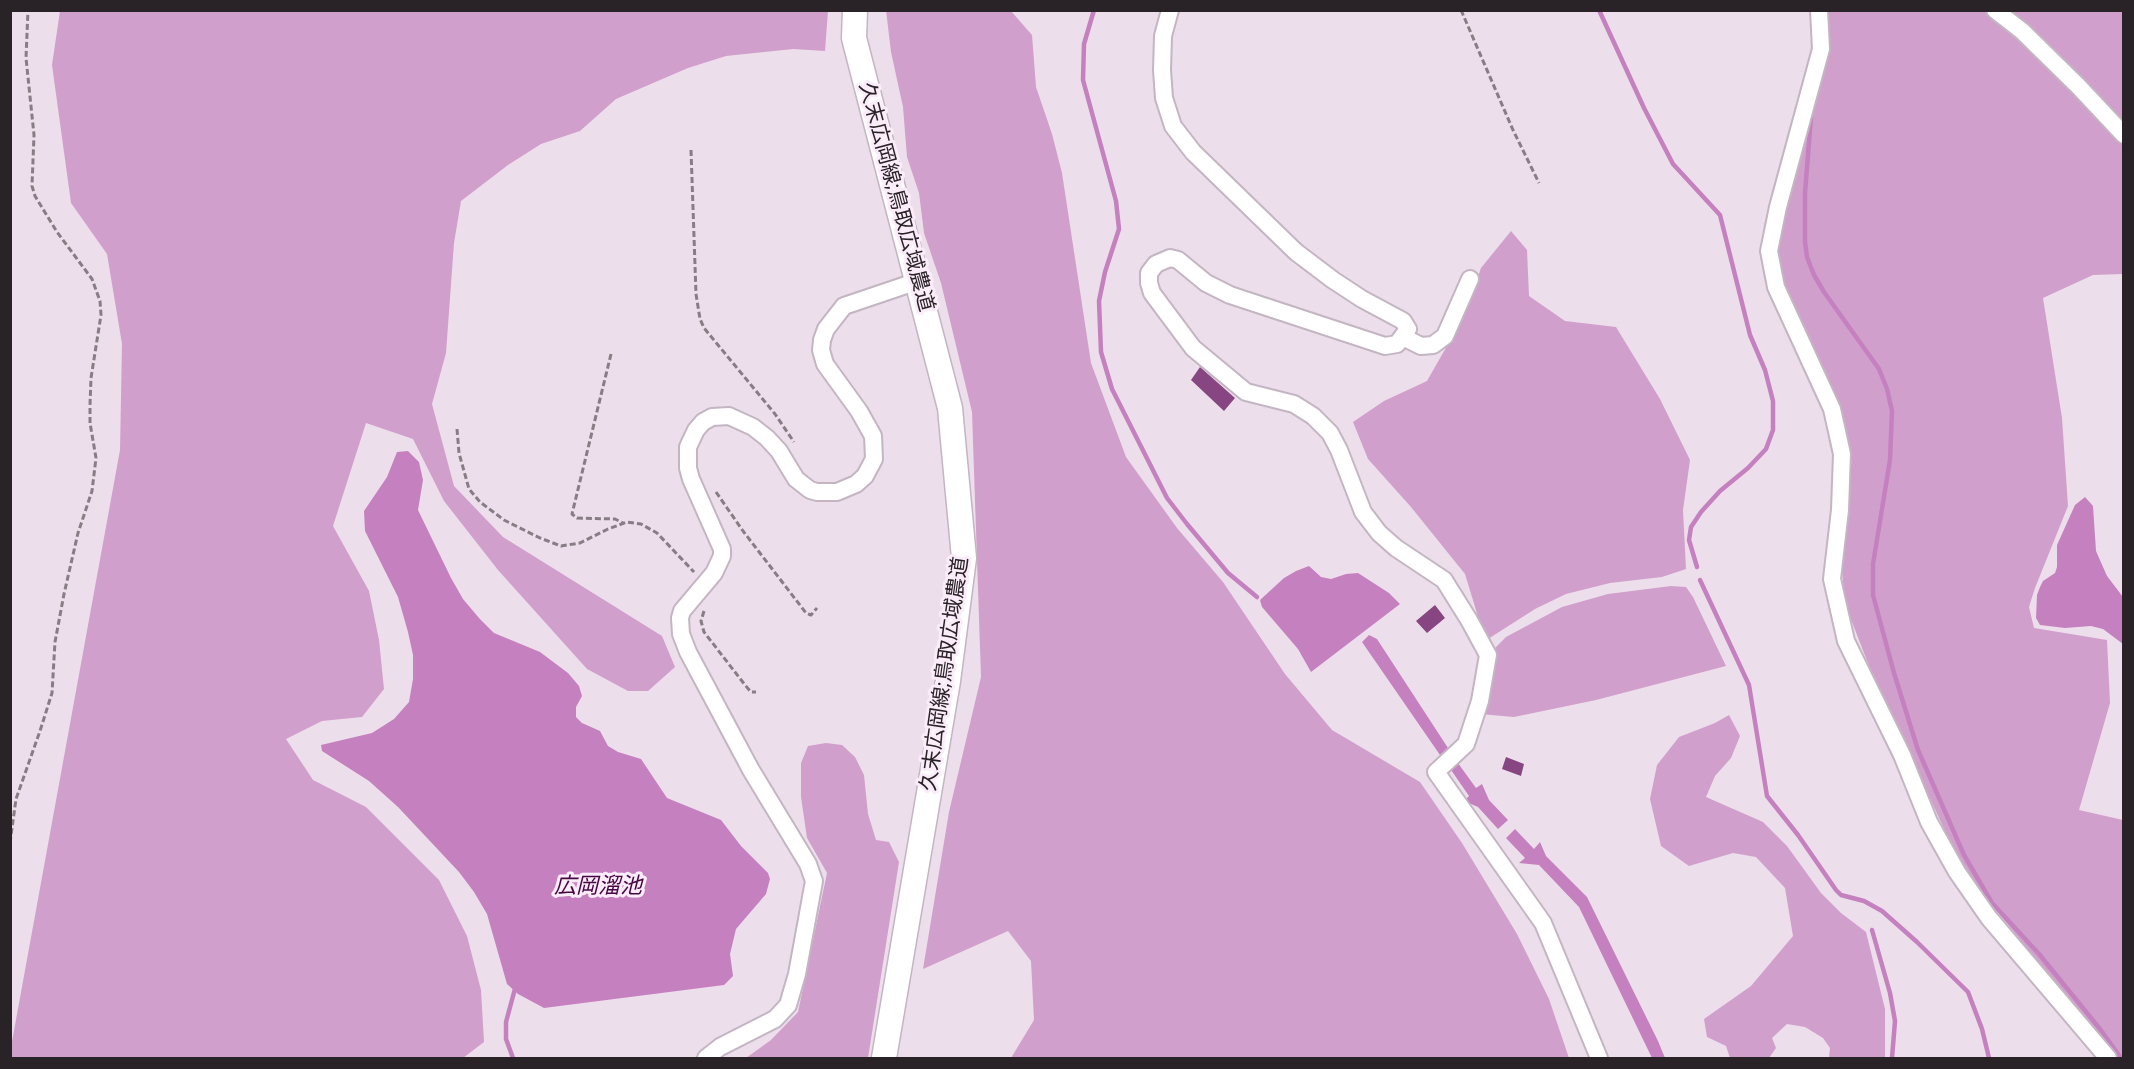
<!DOCTYPE html>
<meta charset="utf-8">
<style>
body{margin:0}
#map{position:relative;width:2134px;height:1069px;overflow:hidden;background:#eddeeb;font-family:"Open Sans",sans-serif}
canvas{display:block}
.frame{position:absolute;inset:0;border:12px solid #292328;pointer-events:none}
</style>
<div id="map">
<canvas width="2134" height="1069"></canvas>
<div class="frame"></div>
</div>
<script>
const ctx = document.querySelector('canvas').getContext('2d');
ctx.lineJoin = 'round';
function paint(path, color) {
  ctx.fillStyle = color;
  ctx.fill(path, 'evenodd');
}
function shape(rows) {
  const path = new Path2D();
  for (const r of rows) {
    path.moveTo(r[0], r[1]);
    for (let i = 2; i < r.length; i += 2) path.lineTo(r[i], r[i + 1]);
  }
  return path;
}
function strokePath(path, color, width, dash) {
  ctx.strokeStyle = color;
  ctx.lineWidth = width;
  ctx.lineCap = dash ? 'butt' : 'round';
  ctx.setLineDash(dash || []);
  ctx.stroke(path);
}
function drawText(font, color, halo, rows, align = 'center') {
  ctx.font = font + ' "Open Sans","Noto Sans JP",sans-serif';
  ctx.lineWidth = 6;
  ctx.setLineDash([]);
  ctx.textBaseline = 'middle';
  ctx.strokeStyle = halo;
  ctx.fillStyle = color;
  for (const [text, x, y, turn = 0] of rows) {
    ctx.save();
    ctx.translate(x, y);
    ctx.rotate((+turn || 0) * Math.PI / 180);
    ctx.textAlign = isNaN(turn) ? turn : align;
    if (halo) ctx.strokeText(text, 0, 0);
    ctx.fillText(text, 0, 0);
    ctx.restore();
  }
}
paint(shape([
 [886,10,1011,11,1032,35,1036,87,1052,134,1062,173,1091,363,1126,457,1177,528,1223,582,1285,674,1332,730,1420,782,1462,843,1517,934,1549,999,1569,1058,1011,1058,1034,1020,1031,961,1008,931,923,969,949,812,981,677,972,412,941,283,924,233,919,193,907,157,903,107,891,52],
 [60,11,828,11,825,51,793,49,726,56,688,68,616,99,580,131,541,144,508,165,461,201,454,243,446,353,432,404,454,486,503,537,662,636,675,667,648,691,628,691,587,669,498,570,444,501,413,439,366,423,333,526,369,591,379,640,384,689,362,717,322,721,286,739,313,780,366,807,439,880,467,936,481,990,484,1042,463,1058,11,1058,11,1047,120,450,122,344,107,254,71,203,52,65],
 [1824,11,1984,11,1999,19,2123,142,2123,274,2093,275,2043,298,2062,418,2068,506,2035,588,2029,607,2034,628,2107,640,2110,703,2079,810,2123,820,2123,1058,2116,1058,1995,909,1993,911,1958,859,1871,671,1845,604,1840,548,1849,461,1848,439,1840,407,1783,287,1777,244],
 [2002,11,2123,11,2123,126],
 [1511,231,1527,250,1529,296,1565,321,1616,327,1660,399,1690,460,1683,510,1686,569,1662,577,1610,583,1566,594,1535,609,1488,639,1483,633,1465,574,1411,507,1368,459,1353,422,1384,401,1427,381,1464,316,1481,268],
 [1671,586,1686,587,1693,597,1726,666,1596,700,1514,717,1480,714,1495,648,1506,637,1562,607,1608,594],
 [1729,715,1740,736,1731,758,1715,776,1706,797,1763,822,1787,846,1821,893,1841,913,1866,932,1885,1009,1885,1058,1829,1058,1830,1048,1823,1038,1805,1027,1787,1024,1772,1038,1776,1048,1769,1058,1730,1058,1726,1046,1707,1037,1704,1019,1751,986,1793,936,1785,888,1756,857,1733,853,1689,866,1661,846,1650,799,1657,765,1679,737,1715,723],
 [826,743,842,745,855,757,864,775,868,814,876,840,889,842,899,862,868,1058,746,1058,771,1040,798,1012,827,873,807,838,801,797,801,763,808,746]
]), '#d19fcc');
paint(shape([
 [408,451,419,462,423,480,418,510,451,578,463,599,479,618,494,633,540,652,568,673,579,686,582,696,576,707,576,717,582,723,600,731,608,746,618,752,641,759,667,798,721,820,741,846,768,873,770,879,766,894,736,929,730,954,733,976,724,985,544,1008,518,994,507,984,487,914,474,892,459,872,398,807,369,781,322,751,321,745,372,733,394,719,409,702,413,679,413,655,408,632,398,597,365,531,364,511,387,477,397,452],
 [2085,497,2093,506,2096,551,2107,576,2123,597,2123,644,2103,629,2091,626,2065,628,2040,625,2036,618,2037,595,2040,587,2043,581,2055,573,2057,567,2057,545,2075,505],
 [1309,566,1321,577,1331,579,1346,574,1358,573,1389,593,1400,604,1311,672,1298,649,1262,607,1260,600,1284,578,1296,571],
 [1369,635,1377,639,1448,748,1440,755,1362,642],
 [1455,759,1476,788,1482,784,1489,800,1508,820,1498,829,1478,807,1464,801,1469,796,1449,767],
 [1515,829,1534,849,1540,842,1546,856,1587,897,1658,1041,1665,1058,1652,1058,1579,907,1539,865,1519,863,1525,858,1506,838]
]), '#c580bf');
strokePath(shape([
 [1094,10,1084,44,1083,80,1116,201,1119,229,1105,272,1099,301,1101,352,1112,389,1167,498,1187,524,1228,573,1257,597],
 [1599,10,1644,108,1673,164,1720,215,1750,335,1765,370,1773,401,1773,430,1766,449,1748,468,1720,491,1701,512,1691,527,1689,540,1697,567],
 [1811,117,1805,193,1805,242,1807,257,1814,275,1824,292,1879,369,1887,389,1892,411,1890,460,1873,564,1873,595,1894,673,1918,750,1964,855,1992,903,2039,954,2100,1029,2121,1058],
 [1700,580,1749,685,1767,796,1798,835,1836,890,1841,895,1864,901,1882,911,1917,942,1968,992,1982,1029,1989,1058],
 [1872,930,1890,993,1895,1021,1892,1058],
 [513,1058,506,1039,506,1022,516,985]
]), '#c580bf', 4.5);
paint(shape([
 [1200,367,1235,398,1224,411,1191,380],
 [1435,605,1445,618,1427,633,1416,621],
 [1506,757,1524,764,1521,776,1502,769]
]), '#874682');
const street = shape([
 [1170,10,1163,36,1162,70,1164,98,1173,126,1193,152,1296,252,1333,280,1362,299,1403,321,1408,329,1397,344,1385,346,1230,295,1206,283,1178,260,1170,258,1156,264,1149,273,1149,283,1152,293,1193,348,1246,392,1294,404,1313,416,1330,433,1339,450,1363,512,1379,533,1396,548,1444,580,1469,620,1488,655,1480,701,1466,744,1436,772,1543,923,1599,1058],
 [1819,10,1821,49,1778,207,1769,251,1776,287,1832,409,1842,454,1840,510,1832,579,1846,641,1902,755,1929,822,1957,872,1989,918,2108,1058],
 [1995,10,2022,31,2078,86,2124,135],
 [1403,337,1421,346,1433,345,1445,336,1470,279],
 [706,1058,720,1047,775,1019,788,1005,797,974,814,881,808,864,751,770,688,652,681,634,680,618,682,611,714,573,722,556,722,549,691,479,688,468,688,447,696,430,703,422,712,417,729,416,753,427,767,438,779,451,796,479,810,490,817,492,837,492,856,484,865,476,874,459,873,436,859,411,825,364,821,350,822,340,826,329,844,306,918,281]
]);
const secondary = shape([
 [855,10,854,38,950,408,964,558,948,681,884,1058]
]);
strokePath(street, '#c4b5c2', 20);
strokePath(secondary, '#c4b5c2', 27);
strokePath(shape([
 [1461,10,1513,130,1539,183],
 [691,150,696,294,700,319,704,328,775,414,794,442],
 [611,354,572,514,577,518,615,519,623,523],
 [457,429,459,453,469,489,480,502,504,520,540,538,561,546,580,543,608,529,627,522,641,524,657,533,694,572],
 [716,492,743,531,806,613,811,615,817,608],
 [704,611,701,621,704,632,745,685,751,692,756,692],
 [10,843,16,799,40,731,52,693,55,642,64,594,78,533,92,491,96,458,90,423,90,405,91,378,101,315,100,301,92,279,57,232,35,196,32,186,34,135,26,58,28,10]
]), '#877d85', 3, [6, 3]);
strokePath(street, '#fff', 16);
strokePath(secondary, '#fff', 24);
drawText('21px', '#292328', '#fbecf9', [
 ["久末広岡線;鳥取広域農道",896,197,75],
 ["久末広岡線;鳥取広域農道",945,674,-82]
]);
drawText('italic 22px', '#470644', '#fbecf9', [
 ["広岡溜池",598,887]
]);
</script>
